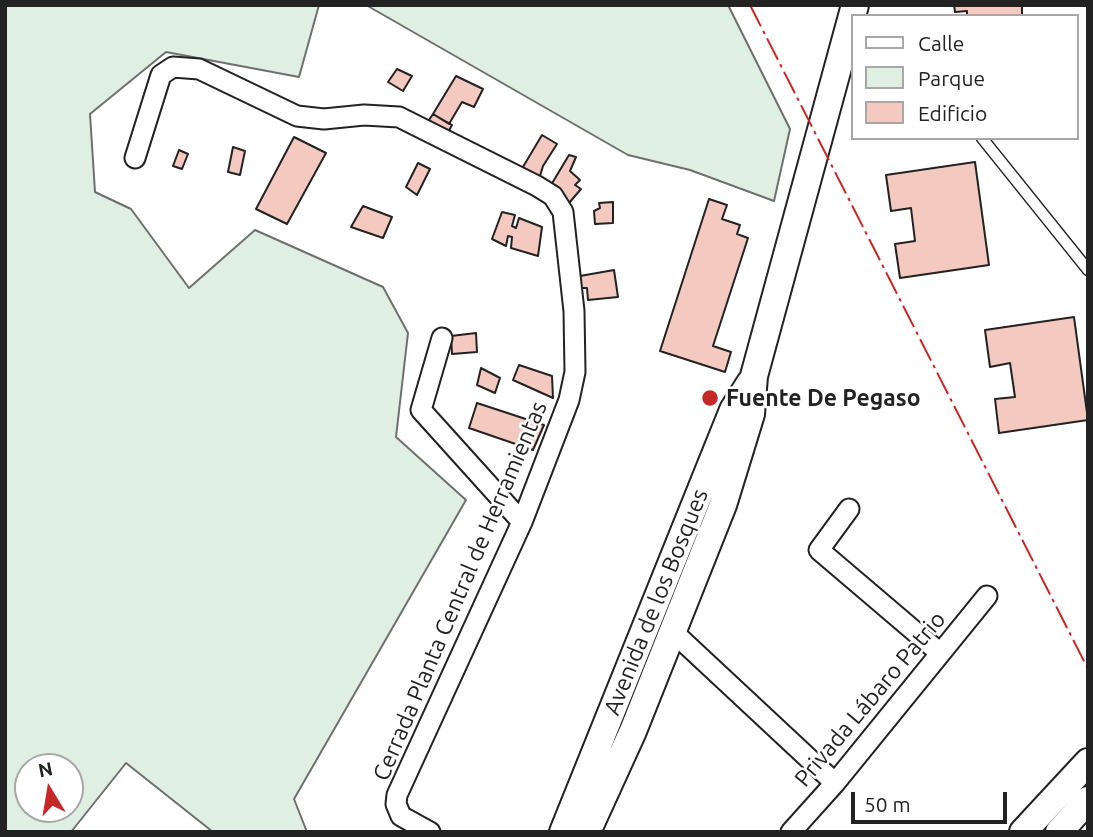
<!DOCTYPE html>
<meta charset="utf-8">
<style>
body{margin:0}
#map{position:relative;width:1093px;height:837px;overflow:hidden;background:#fff;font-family:Ubuntu,sans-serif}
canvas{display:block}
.frame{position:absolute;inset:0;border:7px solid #222;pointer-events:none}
.legend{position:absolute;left:851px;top:14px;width:228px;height:126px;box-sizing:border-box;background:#fff;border:2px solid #a7a7a7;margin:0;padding:9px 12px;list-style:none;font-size:21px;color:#222}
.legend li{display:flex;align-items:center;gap:14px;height:35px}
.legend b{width:35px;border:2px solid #a7a7a7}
.north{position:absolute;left:14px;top:753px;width:70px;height:70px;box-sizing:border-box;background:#fff;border:2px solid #a7a7a7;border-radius:50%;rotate:349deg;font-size:19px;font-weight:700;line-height:28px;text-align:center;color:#222}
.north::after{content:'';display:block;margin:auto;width:24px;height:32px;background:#c62828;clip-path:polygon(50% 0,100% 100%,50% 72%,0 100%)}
.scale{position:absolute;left:851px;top:792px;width:156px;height:32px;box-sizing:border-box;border:4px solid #222;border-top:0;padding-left:9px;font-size:21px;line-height:24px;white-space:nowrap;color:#222;-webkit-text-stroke:5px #fff;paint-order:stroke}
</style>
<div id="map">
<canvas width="1093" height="837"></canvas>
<div class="frame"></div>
<ul class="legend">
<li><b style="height:9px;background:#fff"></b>Calle</li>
<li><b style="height:19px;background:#e0efe3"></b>Parque</li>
<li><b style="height:19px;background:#f3c9c0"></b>Edificio</li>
</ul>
<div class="north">N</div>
<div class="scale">50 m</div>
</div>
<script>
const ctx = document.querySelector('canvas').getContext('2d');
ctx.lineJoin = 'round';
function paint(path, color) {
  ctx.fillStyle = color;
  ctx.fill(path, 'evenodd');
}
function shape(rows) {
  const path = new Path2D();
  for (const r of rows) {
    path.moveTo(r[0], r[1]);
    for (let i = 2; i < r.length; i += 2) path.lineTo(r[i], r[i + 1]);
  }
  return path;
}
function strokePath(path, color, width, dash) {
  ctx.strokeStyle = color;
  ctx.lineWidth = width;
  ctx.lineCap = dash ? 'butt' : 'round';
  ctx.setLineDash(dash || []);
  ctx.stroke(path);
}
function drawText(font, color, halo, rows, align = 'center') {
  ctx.font = font + ' Ubuntu,sans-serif';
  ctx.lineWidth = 5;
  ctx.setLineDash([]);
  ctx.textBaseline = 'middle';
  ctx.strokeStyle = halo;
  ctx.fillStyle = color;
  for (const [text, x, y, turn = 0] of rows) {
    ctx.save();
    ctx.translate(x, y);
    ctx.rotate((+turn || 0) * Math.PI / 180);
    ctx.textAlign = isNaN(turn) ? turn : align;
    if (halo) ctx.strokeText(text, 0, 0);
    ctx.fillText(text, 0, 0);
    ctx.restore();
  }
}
const green = shape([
 [5,5,319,5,299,77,166,52,90,114,95,192,131,209,189,288,255,230,383,287,408,333,396,437,466,500,294,799,307,832,213,832,126,763,71,832,5,832,5,5],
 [28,767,70,767,70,809,28,809,28,767],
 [366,5,728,5,790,129,774,201,690,170,628,155,366,5]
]);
paint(green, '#e0efe3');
strokePath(green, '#6f6f6f', 2);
const building = shape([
 [954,5,1022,5,1022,16,967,16,967,11,955,12,954,5],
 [397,69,412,76,403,91,388,82,397,69],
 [456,76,483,89,474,107,462,102,449,124,433,114,456,76],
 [433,114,452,125,444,140,423,129,433,114],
 [542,135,557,144,543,166,537,186,517,177,542,135],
 [294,137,326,153,287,224,256,209,294,137],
 [233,147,245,151,240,175,228,172,233,147],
 [179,150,188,154,182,169,173,166,179,150],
 [569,155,576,157,570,171,580,180,575,185,581,189,569,203,548,190,569,155],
 [975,162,989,265,900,278,895,244,915,241,911,208,891,211,886,175,975,162],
 [418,163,430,169,417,195,406,187,418,163],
 [709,199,727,205,722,219,740,225,737,234,748,238,713,346,731,352,725,372,660,351,709,199],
 [613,202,613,223,595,224,594,211,600,208,599,203,613,202],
 [363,206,392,217,383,238,351,227,363,206],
 [502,212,515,215,512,226,516,228,519,218,542,227,538,256,511,248,512,237,508,236,506,246,492,239,502,212],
 [614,270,618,297,588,300,587,288,581,288,580,276,614,270],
 [1074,317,1088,420,999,433,995,399,1015,397,1010,363,990,367,985,330,1074,317],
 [476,333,477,352,452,354,451,336,476,333],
 [519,365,552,376,553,398,513,380,519,365],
 [481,368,500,378,495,393,477,385,481,368],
 [477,403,544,425,533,450,469,428,477,403]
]);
paint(building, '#f3c9c0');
strokePath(building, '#222', 2);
const lane = shape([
 [982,138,1088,270]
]);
const street = shape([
 [135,158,161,75,173,67,199,69,297,116,324,119,364,115,399,117,537,186,553,196,563,212,574,311,575,372,569,400,522,522,397,795,396,804,401,816,430,832],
 [442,338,421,410,522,522],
 [849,509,819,550,940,653],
 [672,631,835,783],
 [791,832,835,783,987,596]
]);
const secondary = shape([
 [563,832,733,410,750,383],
 [587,832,633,731,723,505,751,414,754,376,855,5],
 [1023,832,1088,762],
 [1059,832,1088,800]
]);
strokePath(lane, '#222', 13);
strokePath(street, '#222', 23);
strokePath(secondary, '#222', 30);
strokePath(lane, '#fff', 10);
strokePath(street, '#fff', 19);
strokePath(secondary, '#fff', 26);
strokePath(shape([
 [750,5,1088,669]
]), '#c62828', 2, [24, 5, 3.5, 5]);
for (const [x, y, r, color] of [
 [710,398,9,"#c62828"]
]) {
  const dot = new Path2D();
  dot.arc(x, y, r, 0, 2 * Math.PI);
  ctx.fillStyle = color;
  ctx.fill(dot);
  strokePath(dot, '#fff', 2.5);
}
drawText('bold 23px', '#222', '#fff', [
 ["Fuente De Pegaso",726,398]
], 'left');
drawText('23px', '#222', '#fff', [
 ["Cerrada Planta Central de Herramientas",460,591,-67],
 ["Avenida de los Bosques",656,602,-68],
 ["Privada Lábaro Patrio",870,699,-50]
]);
</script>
